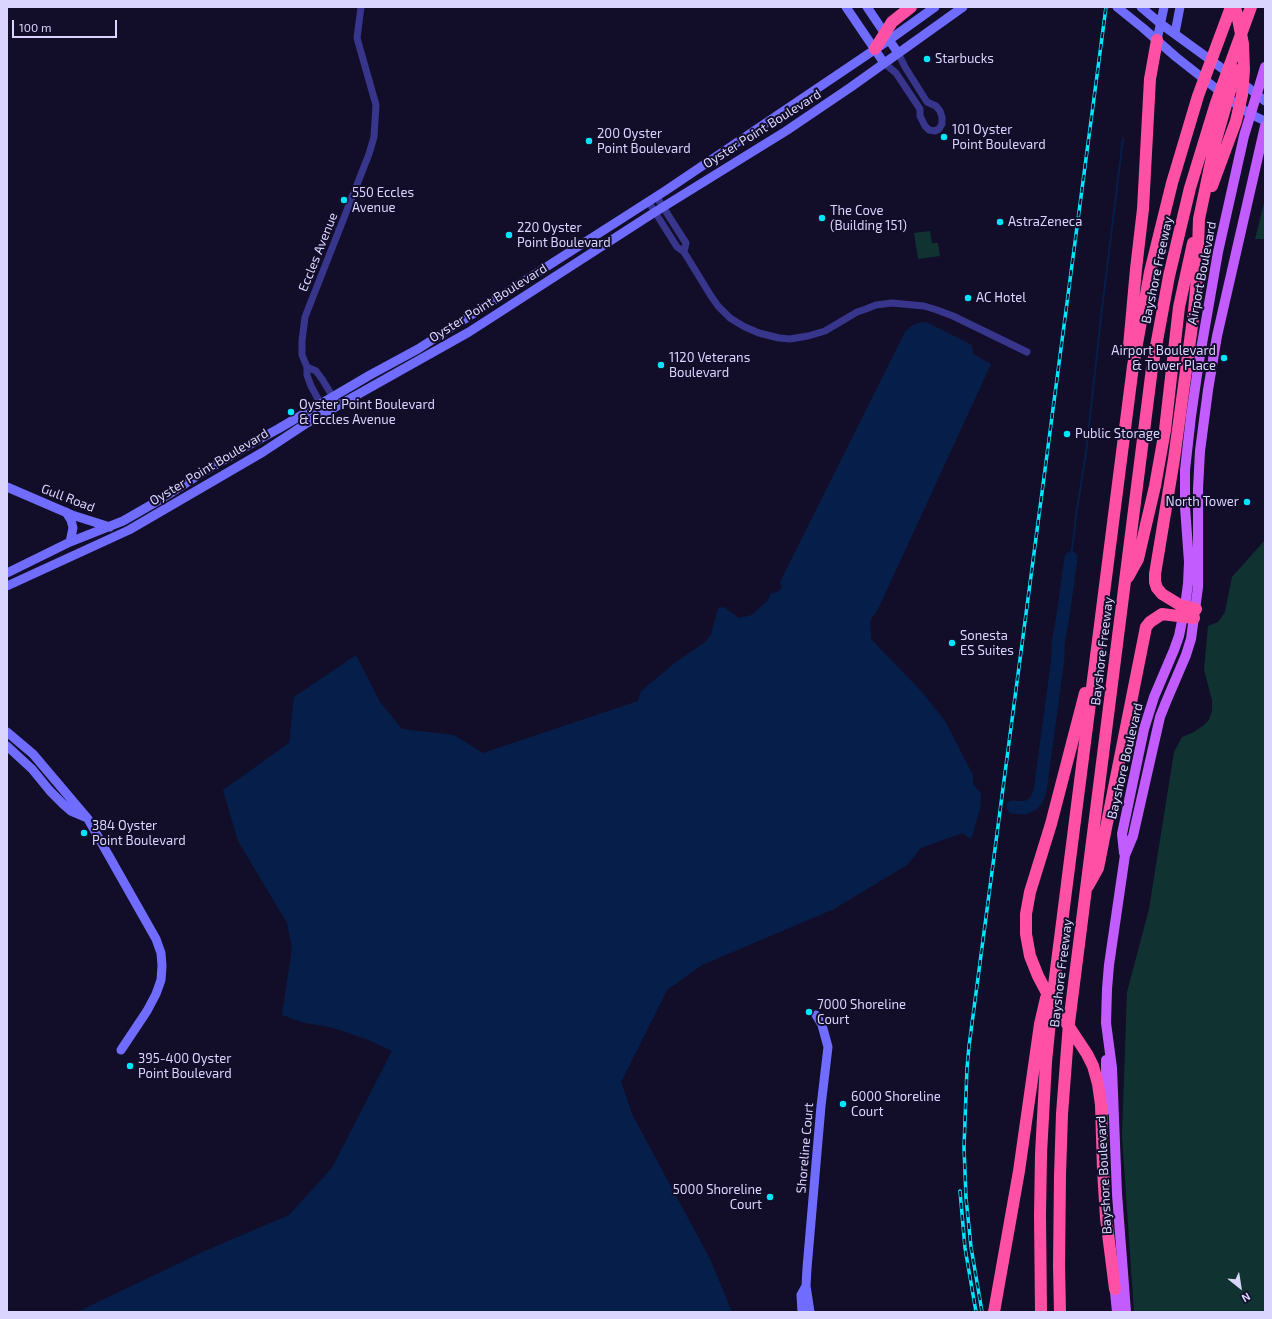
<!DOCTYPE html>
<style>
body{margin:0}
#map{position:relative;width:1272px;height:1319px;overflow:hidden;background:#120e29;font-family:"Exo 2",sans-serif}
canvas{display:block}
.frame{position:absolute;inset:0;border:8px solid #dad5ff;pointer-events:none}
.north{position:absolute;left:1220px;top:1267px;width:40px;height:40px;-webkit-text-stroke:3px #120e29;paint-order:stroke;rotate:150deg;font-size:11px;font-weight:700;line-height:16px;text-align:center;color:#dad5ff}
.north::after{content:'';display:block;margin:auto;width:14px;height:18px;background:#dad5ff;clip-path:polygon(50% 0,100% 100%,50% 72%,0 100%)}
.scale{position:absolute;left:12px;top:20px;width:105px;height:18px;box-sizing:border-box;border:2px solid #dad5ff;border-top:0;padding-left:5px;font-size:12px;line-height:14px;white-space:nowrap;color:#dad5ff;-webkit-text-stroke:3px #120e29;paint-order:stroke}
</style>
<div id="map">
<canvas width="1272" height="1319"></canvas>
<div class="frame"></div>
<div class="north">N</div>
<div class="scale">100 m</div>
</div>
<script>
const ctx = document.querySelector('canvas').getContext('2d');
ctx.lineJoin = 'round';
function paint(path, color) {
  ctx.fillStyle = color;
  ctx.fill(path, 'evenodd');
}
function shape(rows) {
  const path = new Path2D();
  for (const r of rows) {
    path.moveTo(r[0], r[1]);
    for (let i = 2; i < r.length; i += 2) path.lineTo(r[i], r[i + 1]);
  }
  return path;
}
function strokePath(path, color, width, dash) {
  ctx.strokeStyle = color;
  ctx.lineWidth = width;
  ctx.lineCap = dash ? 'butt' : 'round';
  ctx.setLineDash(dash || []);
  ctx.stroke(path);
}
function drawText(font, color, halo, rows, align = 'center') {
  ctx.font = font + ' "Exo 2",sans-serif';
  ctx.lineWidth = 4;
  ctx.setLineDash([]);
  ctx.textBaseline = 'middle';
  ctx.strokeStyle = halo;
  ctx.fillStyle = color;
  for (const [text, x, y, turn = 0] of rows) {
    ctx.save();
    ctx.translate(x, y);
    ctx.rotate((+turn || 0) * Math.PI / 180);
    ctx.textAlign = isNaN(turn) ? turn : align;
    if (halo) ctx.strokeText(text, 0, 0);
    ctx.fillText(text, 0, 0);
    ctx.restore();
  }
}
paint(shape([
 [1265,199,1265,239,1255,239],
 [930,231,932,243,938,243,940,256,918,259,914,233],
 [1265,540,1265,1312,1134,1312,1122,1136,1127,992,1149,909,1174,752,1182,737,1192,733,1203,726,1209,720,1212,711,1212,700,1204,670,1208,626,1218,622,1225,612,1232,577]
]), '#103332');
paint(shape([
 [926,322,972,345,973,354,991,364,879,607,870,621,871,639,922,692,945,721,973,775,973,784,981,793,980,808,973,834,970,839,963,833,921,848,907,865,834,909,702,965,667,990,621,1082,633,1116,710,1259,732,1312,77,1312,207,1250,289,1215,332,1168,392,1051,366,1039,330,1027,305,1023,282,1015,292,948,287,923,238,841,223,790,289,743,294,697,356,655,380,702,402,729,454,735,483,753,638,701,641,691,676,662,704,643,711,635,718,608,724,607,739,618,752,615,768,600,771,593,777,592,782,588,780,582,905,332,910,327,917,323]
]), '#061f4a');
strokePath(shape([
 [1071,558,1077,509,1086,453,1101,317,1123,138]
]), '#061f4a', 2);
strokePath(shape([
 [1013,807,1025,808,1033,804,1037,799,1040,791,1058,658,1058,644,1063,616,1071,558]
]), '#061f4a', 13);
strokePath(shape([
 [884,63,896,73,920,109,920,116,925,126,929,130,935,131,939,129,942,124,942,117,940,111,936,106,927,102,905,67,898,53],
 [656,196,686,243,684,252],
 [648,201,677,247,684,252,711,296,718,306,730,318,738,323,745,327,759,333,779,338,790,339,808,336,825,331,857,312,866,309,876,305,892,303,924,306,937,310,953,316,1027,352],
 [307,367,316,371,322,379,338,405],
 [325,412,311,386,307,375,307,367,302,355,302,341,305,317,369,154,374,137,376,105,357,38,361,7]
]), '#38358c', 7);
strokePath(shape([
 [846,7,884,63],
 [867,7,898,53],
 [1117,7,1143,28,1176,57,1237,105,1250,114,1265,121],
 [1141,7,1161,24,1245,85,1265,101],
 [1175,33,1180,7],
 [1157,40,1164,7],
 [7,487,72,515,110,527],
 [66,512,71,520,73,528,70,542],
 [7,573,70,542,123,521,163,498,197,476,256,441,278,429,370,375,418,349,665,191,889,40,935,7],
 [7,586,129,530,263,452,307,423,469,332,655,212,786,131,851,87,963,7],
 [7,732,33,754,88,819,156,939,161,953,162,966,161,980,156,994,147,1011,121,1050],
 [7,746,32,769,50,791,63,804,71,811,85,817],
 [802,1312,801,1295,806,1286],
 [810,1312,806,1286,807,1268,821,1106,828,1047,822,1025,816,1015]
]), '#706cff', 9);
strokePath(shape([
 [1124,853,1122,834,1144,729,1154,697,1174,650,1179,636,1185,606,1188,584,1189,562,1185,507,1185,470,1191,416,1199,361,1218,252,1244,136,1265,67],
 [1106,1060,1106,1110],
 [1114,1282,1117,1312],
 [1126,1312,1117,1194,1112,1068,1106,1023,1107,989,1109,965,1125,855,1133,836,1160,717,1166,702,1186,655,1191,639,1198,587,1198,489,1200,451,1208,390,1217,336,1265,126]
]), '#c25cff', 10);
strokePath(shape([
 [875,49,892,22,911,7],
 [1212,186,1236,121,1242,95,1244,70,1243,44,1238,19,1235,7],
 [1129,346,1136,269,1143,209,1150,79,1157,40],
 [1128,577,1138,559,1155,486,1165,430,1179,307,1193,243],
 [1196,609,1180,605,1162,594,1157,588,1155,582,1155,574,1174,459,1194,311,1197,278,1199,219,1215,143,1236,70],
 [1085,693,1051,824,1030,892,1026,914,1026,934,1030,956,1038,976,1048,995,1087,1054,1093,1066,1098,1084,1101,1105,1103,1170,1106,1218,1115,1289],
 [1088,886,1098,868,1146,627,1150,622,1162,614,1194,618],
 [994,1312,1019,1171,1040,1024,1046,998],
 [1041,1312,1040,1215,1041,1154,1046,1062,1052,1001,1133,366,1150,272,1172,183,1198,96,1231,7],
 [1060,1312,1059,1266,1060,1175,1062,1114,1069,1023,1152,368,1169,276,1190,188,1216,103,1251,7]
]), '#ff50a5', 12);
const rail = shape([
 [960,1191,965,1248,976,1312],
 [982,1312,971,1247,966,1198,964,1147,967,1068,969,1046,1106,7]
]);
strokePath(rail, '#01e6ff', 3.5);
strokePath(rail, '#120e29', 2, [6]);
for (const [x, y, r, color] of [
 [927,59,4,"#01e6ff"],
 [944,137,4,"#01e6ff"],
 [589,141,4,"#01e6ff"],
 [344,200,4,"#01e6ff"],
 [822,218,4,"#01e6ff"],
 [1000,222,4,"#01e6ff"],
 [509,235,4,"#01e6ff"],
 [968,298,4,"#01e6ff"],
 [1224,358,4,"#01e6ff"],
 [661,365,4,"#01e6ff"],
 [291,412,4,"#01e6ff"],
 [1067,434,4,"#01e6ff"],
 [1247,502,4,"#01e6ff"],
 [952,643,4,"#01e6ff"],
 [84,833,4,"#01e6ff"],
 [809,1012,4,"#01e6ff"],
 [130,1066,4,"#01e6ff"],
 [843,1104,4,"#01e6ff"],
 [770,1197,4,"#01e6ff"]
]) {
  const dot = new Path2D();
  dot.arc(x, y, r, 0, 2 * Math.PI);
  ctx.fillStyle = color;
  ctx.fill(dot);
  strokePath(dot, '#120e29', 1.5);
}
drawText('13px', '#dad5ff', '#120e29', [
 ["Starbucks",935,59],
 ["101 Oyster",952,130],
 ["Point Boulevard",952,145],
 ["200 Oyster",597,134],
 ["Point Boulevard",597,149],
 ["550 Eccles",352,193],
 ["Avenue",352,208],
 ["The Cove",830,211],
 ["(Building 151)",830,226],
 ["AstraZeneca",1008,222],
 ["220 Oyster",517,228],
 ["Point Boulevard",517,243],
 ["AC Hotel",976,298],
 ["Airport Boulevard",1216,351,"right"],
 ["& Tower Place",1216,366,"right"],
 ["1120 Veterans",669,358],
 ["Boulevard",669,373],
 ["Oyster Point Boulevard",299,405],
 ["& Eccles Avenue",299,420],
 ["Public Storage",1075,434],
 ["North Tower",1239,502,"right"],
 ["Sonesta",960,636],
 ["ES Suites",960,651],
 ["384 Oyster",92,826],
 ["Point Boulevard",92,841],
 ["7000 Shoreline",817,1005],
 ["Court",817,1020],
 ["395-400 Oyster",138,1059],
 ["Point Boulevard",138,1074],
 ["6000 Shoreline",851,1097],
 ["Court",851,1112],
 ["5000 Shoreline",762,1190,"right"],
 ["Court",762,1205,"right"]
], 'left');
drawText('13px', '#dad5ff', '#120e29', [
 ["Oyster Point Boulevard",762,129,-32],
 ["Eccles Avenue",318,252,-68],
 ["Bayshore Freeway",1157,270,-78],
 ["Airport Boulevard",1202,273,-79],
 ["Oyster Point Boulevard",488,303,-32],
 ["Oyster Point Boulevard",209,467,-31],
 ["Gull Road",68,498,21],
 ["Bayshore Freeway",1102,651,-83],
 ["Bayshore Boulevard",1125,761,-77],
 ["Bayshore Freeway",1061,973,-83],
 ["Shoreline Court",805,1148,-85],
 ["Bayshore Boulevard",1104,1175,-93]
]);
</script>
